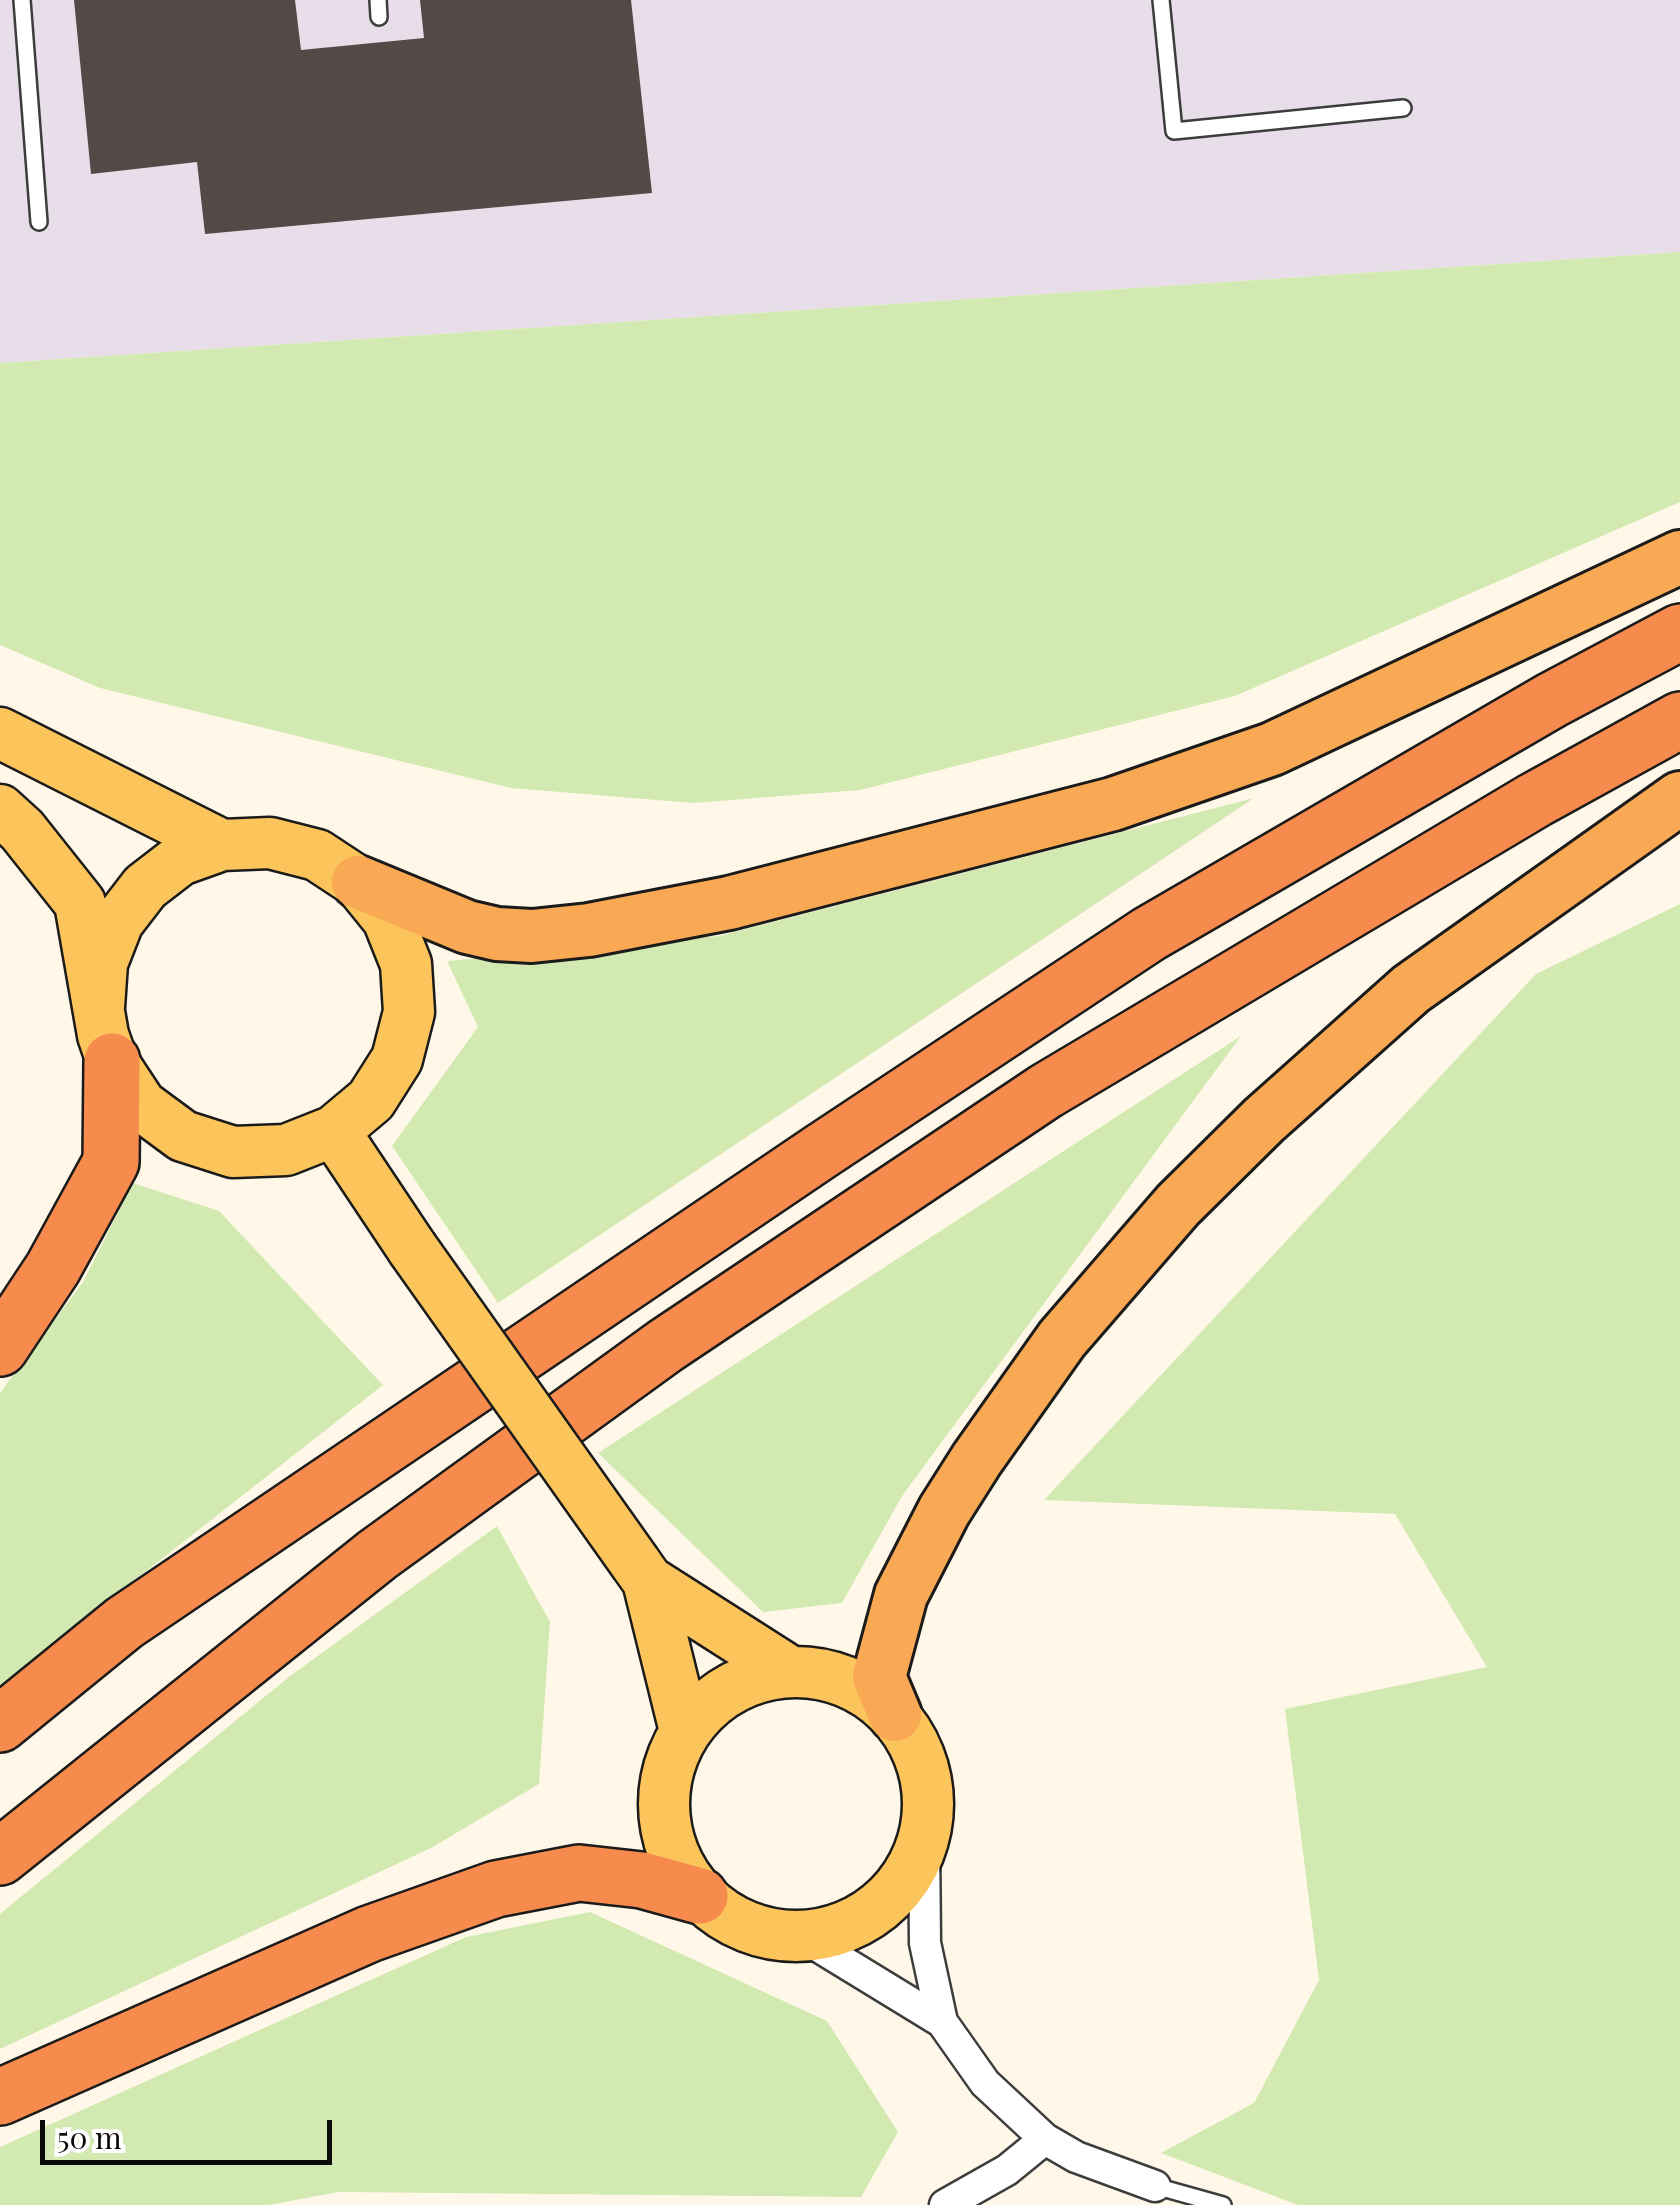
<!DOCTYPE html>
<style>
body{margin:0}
#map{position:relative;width:1680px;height:2205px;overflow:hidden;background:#fff8e8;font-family:"Playfair Display",serif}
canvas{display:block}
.scale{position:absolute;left:40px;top:2120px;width:292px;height:45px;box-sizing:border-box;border:5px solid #0a0a0a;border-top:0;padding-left:12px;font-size:30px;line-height:35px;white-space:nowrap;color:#0a0a0a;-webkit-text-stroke:8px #fff;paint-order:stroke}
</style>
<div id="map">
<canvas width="1680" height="2205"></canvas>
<div class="scale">50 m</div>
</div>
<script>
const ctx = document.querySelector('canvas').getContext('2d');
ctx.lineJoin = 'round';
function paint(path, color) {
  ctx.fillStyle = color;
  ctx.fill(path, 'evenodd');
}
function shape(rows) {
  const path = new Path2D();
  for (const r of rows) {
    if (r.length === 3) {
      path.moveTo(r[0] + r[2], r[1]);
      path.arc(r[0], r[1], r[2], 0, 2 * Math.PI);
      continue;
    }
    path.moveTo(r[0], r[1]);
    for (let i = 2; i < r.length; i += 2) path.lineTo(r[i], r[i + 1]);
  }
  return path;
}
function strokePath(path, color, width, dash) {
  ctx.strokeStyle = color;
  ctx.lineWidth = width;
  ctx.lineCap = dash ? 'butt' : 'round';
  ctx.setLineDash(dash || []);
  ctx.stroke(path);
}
paint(shape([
 [0,0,1680,0,1680,252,0,363]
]), '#e7deea');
paint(shape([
 [1680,252,1680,502,1235,696,860,790,693,803,511,788,100,688,0,645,0,363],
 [1254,798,498,1303,392,1146,478,1027,447,961,719,936],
 [1680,904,1680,2205,1298,2205,1161,2153,1254,2103,1319,1980,1285,1709,1487,1667,1395,1514,1044,1500,1536,974],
 [1241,1036,902,1496,842,1603,763,1612,598,1453],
 [133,1183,219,1211,383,1385,0,1686,0,1393,83,1282],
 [497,1526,550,1622,539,1784,431,1848,0,2049,0,1914,290,1676],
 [590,1912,827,2021,898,2132,861,2197,338,2192,269,2205,0,2205,0,2147,466,1937]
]), '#d3e9b2');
paint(shape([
 [74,0,295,0,301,50,424,38,420,0,631,0,652,193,205,234,197,162,91,174]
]), '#534a47');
const service = shape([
 [22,0,39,222],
 [378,0,379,17],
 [1161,0,1174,131,1403,108],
 [1155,2186,1223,2205]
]);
const minor = shape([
 [924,1840,925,1943,942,2022,985,2083,1045,2139,1076,2157,1155,2186],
 [803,1937,942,2022],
 [945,2205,1007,2170,1045,2139]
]);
const primary = shape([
 [0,733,222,845],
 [0,810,22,830,80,903,103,1035,112,1061,141,1105,183,1136,233,1152,286,1150,334,1131,371,1100,397,1059,409,1012,406,964,388,919,358,882,317,855,270,843,222,845,180,860,145,887,118,922,102,963,99,1007],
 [334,1131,412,1248],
 [636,1564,648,1581,685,1731],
 [648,1581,789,1671],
 [796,1804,132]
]);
const trunk = shape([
 [358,882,467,927,497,934,532,936,589,930,729,903,1113,804,1272,749,1680,557],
 [895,1715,879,1677,901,1595,944,1511,977,1459,1062,1339,1178,1205,1264,1120,1411,989,1680,798]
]);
const motorway = shape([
 [0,1348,53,1268,111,1162,112,1061],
 [0,1724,124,1623,820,1152,1149,934,1552,700,1680,632],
 [0,1857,377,1555,665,1346,1046,1091,1535,800,1680,720],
 [0,2097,369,1934,496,1889,579,1873,642,1880,700,1896]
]);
strokePath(service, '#3d3d3d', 20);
strokePath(minor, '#3d3d3d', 35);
strokePath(primary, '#1b1b1b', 55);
strokePath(trunk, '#1b1b1b', 58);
strokePath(motorway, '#1b1b1b', 60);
strokePath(service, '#fff', 15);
strokePath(minor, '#fff', 30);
strokePath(primary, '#fbc55b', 50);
strokePath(trunk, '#f9a854', 52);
strokePath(motorway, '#f78b4e', 55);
const primaryBridge = shape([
 [412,1248,636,1564]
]);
strokePath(primaryBridge, '#1b1b1b', 55, []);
strokePath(primaryBridge, '#fbc55b', 50);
</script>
